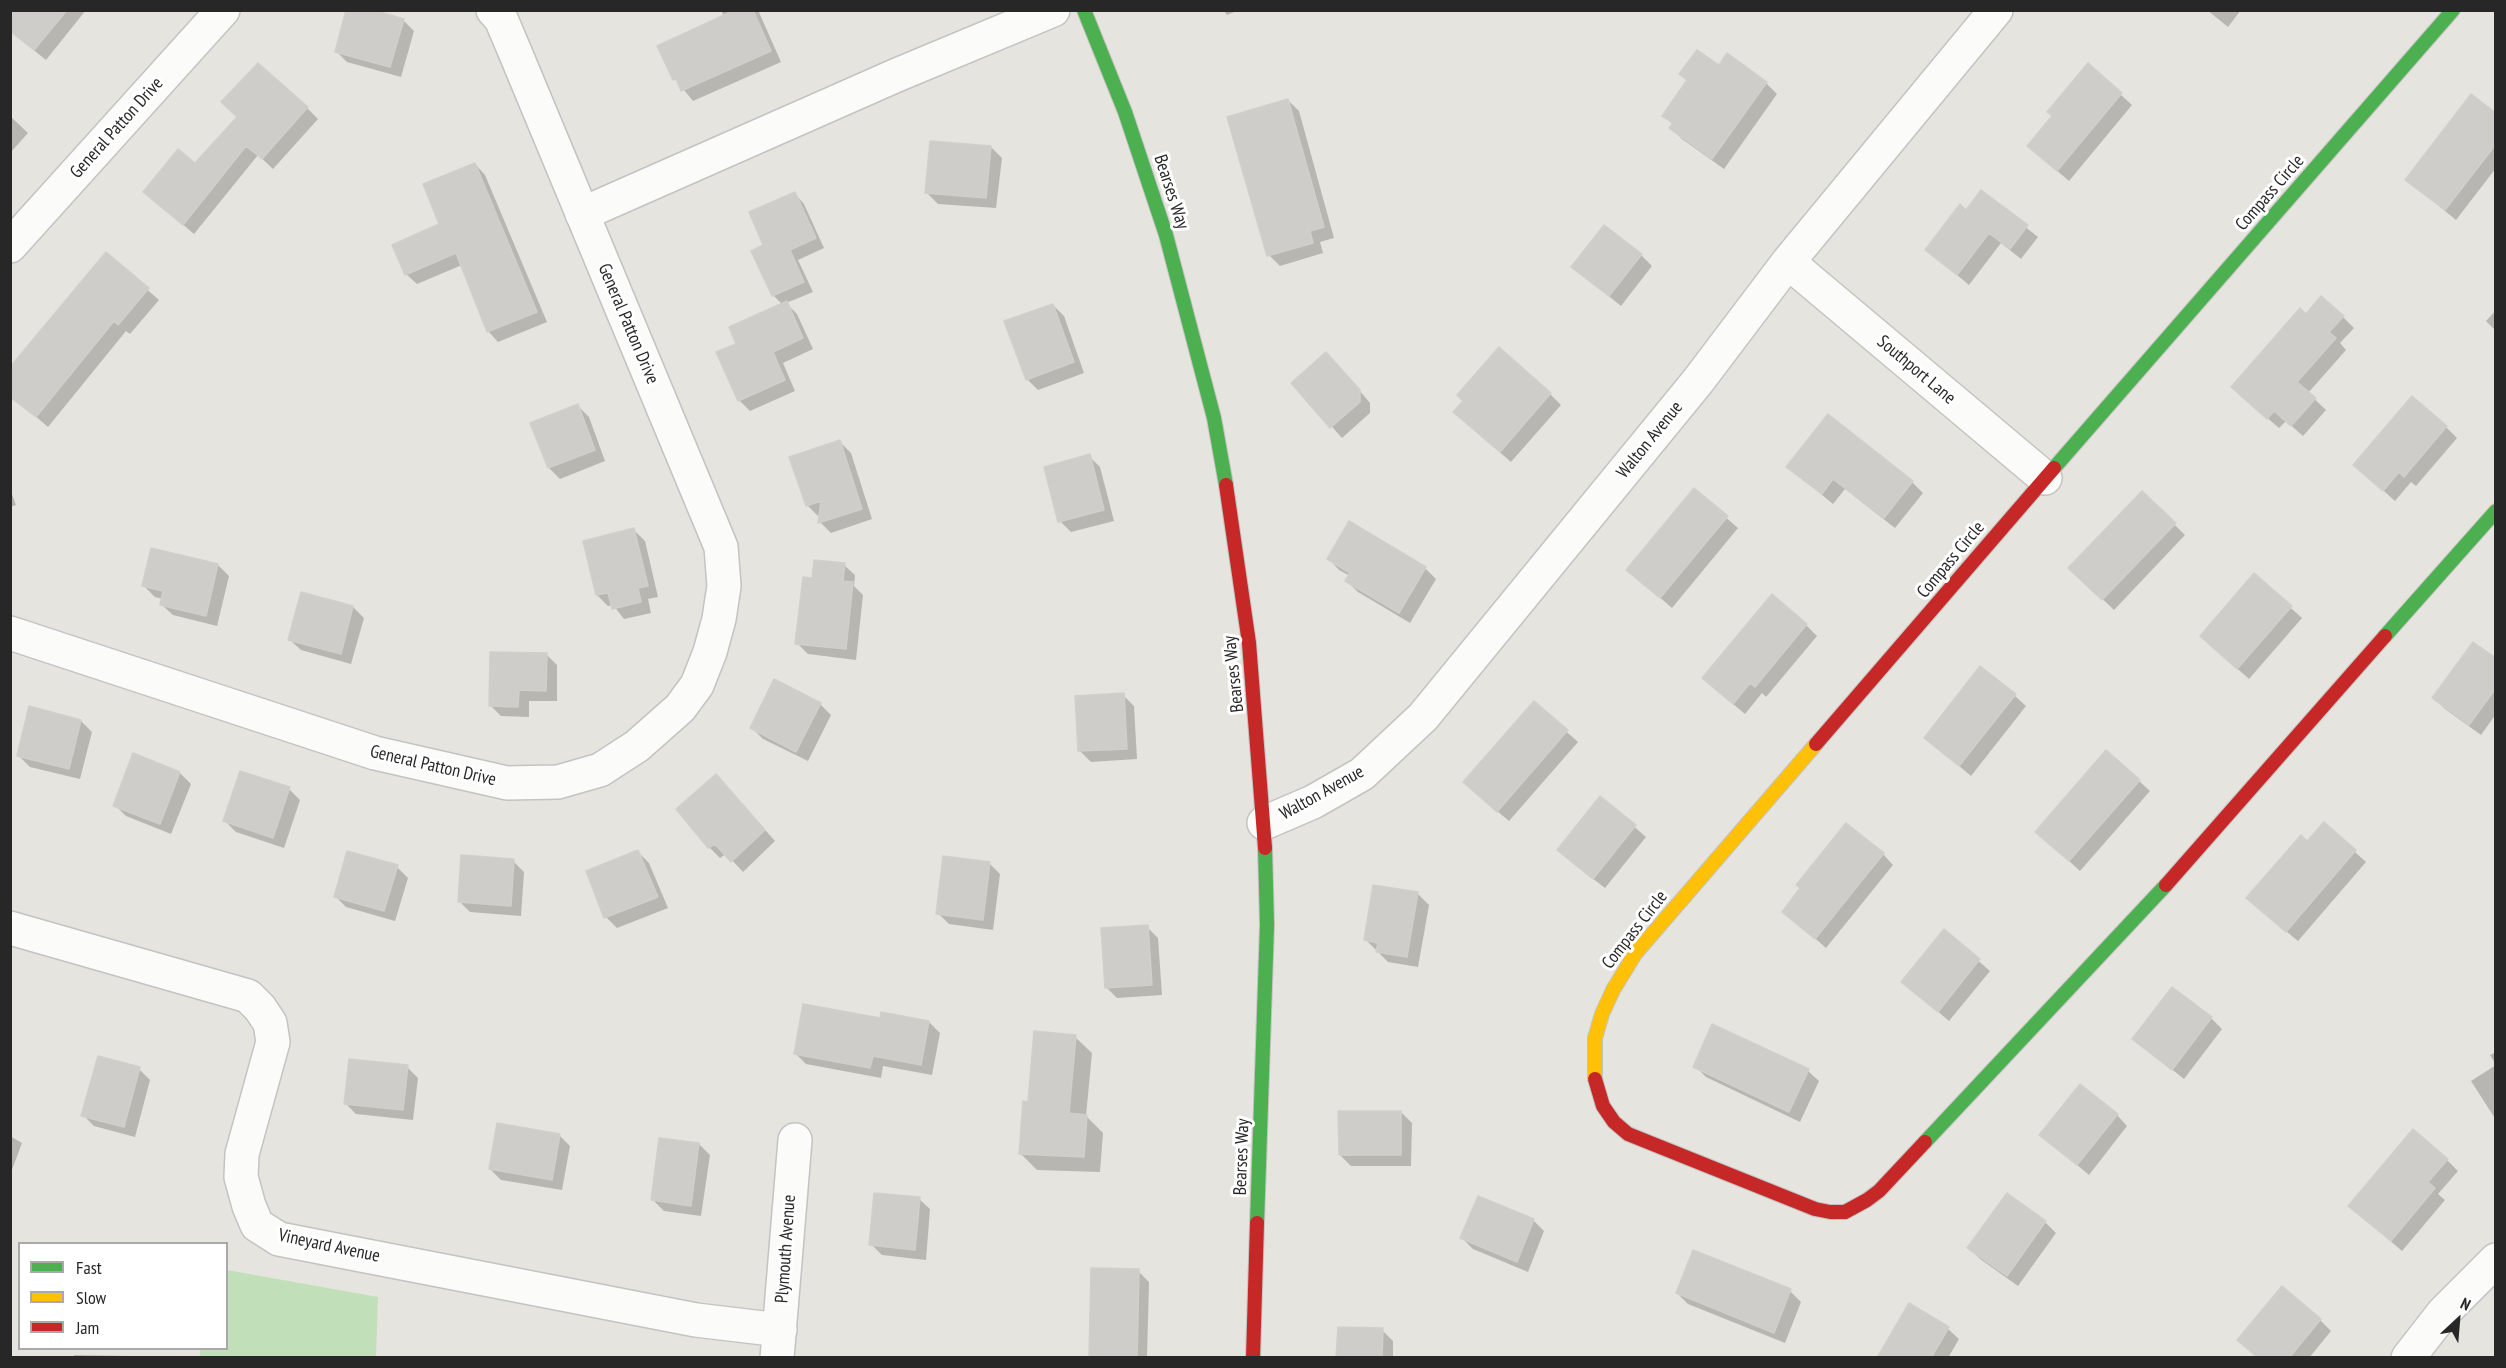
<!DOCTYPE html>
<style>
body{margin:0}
#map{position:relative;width:2506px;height:1368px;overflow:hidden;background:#e6e4de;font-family:"PT Sans Narrow",sans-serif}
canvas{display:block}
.frame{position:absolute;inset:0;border:12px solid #272727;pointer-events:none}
.legend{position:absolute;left:18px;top:1242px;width:210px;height:108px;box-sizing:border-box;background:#fff;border:2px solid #a9a9a9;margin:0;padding:8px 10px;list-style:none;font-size:18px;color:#272727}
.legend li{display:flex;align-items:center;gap:12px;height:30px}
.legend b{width:30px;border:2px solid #a9a9a9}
.north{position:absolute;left:2428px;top:1290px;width:60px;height:60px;-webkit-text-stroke:4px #fff;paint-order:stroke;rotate:26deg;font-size:16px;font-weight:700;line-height:24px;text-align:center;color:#272727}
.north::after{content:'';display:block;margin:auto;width:21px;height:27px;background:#272727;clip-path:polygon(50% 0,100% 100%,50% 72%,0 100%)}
</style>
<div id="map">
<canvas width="2506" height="1368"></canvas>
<div class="frame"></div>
<ul class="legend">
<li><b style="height:8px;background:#4caf50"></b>Fast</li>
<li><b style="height:8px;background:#ffc107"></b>Slow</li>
<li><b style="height:8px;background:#c62828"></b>Jam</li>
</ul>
<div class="north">N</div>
</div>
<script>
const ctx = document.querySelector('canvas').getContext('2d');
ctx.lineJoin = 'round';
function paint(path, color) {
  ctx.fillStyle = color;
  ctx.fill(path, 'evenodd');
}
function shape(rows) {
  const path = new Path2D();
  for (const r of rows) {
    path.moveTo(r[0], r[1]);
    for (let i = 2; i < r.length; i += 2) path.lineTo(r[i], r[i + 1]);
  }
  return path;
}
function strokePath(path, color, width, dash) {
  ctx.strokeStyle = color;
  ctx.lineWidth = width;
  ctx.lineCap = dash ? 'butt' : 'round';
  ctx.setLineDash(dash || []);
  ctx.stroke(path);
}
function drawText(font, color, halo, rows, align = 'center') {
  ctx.font = font + ' "PT Sans Narrow",sans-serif';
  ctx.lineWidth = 6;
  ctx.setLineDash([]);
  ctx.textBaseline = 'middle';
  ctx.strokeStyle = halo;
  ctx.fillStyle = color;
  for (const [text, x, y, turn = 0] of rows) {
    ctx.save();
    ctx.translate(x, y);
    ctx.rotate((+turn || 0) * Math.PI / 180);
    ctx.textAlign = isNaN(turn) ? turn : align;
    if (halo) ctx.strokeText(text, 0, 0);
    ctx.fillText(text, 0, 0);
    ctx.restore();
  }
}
paint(shape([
 [227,1270,378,1297,376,1357,200,1357,200,1349,226,1348]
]), '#c1e0b9');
paint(shape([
 [10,10,86,10,46,60,10,31],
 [721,10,758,10,781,62,693,101,675,79,724,17],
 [1223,10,1239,10,1227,15],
 [2207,10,2241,10,2228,27],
 [403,20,414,31,401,77,347,62,336,51],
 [2088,65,2132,105,2069,181,2040,156],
 [1719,67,1766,83,1777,94,1724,169,1682,139,1671,128,1673,125,1664,115],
 [1288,100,1299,111,1334,238,1320,242,1323,253,1280,266,1269,255],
 [307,108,318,119,273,169,258,155,194,234,145,192],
 [2496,115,2496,168,2456,220,2407,180],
 [10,116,28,133,10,153],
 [991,147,1002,158,996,208,938,204,927,193],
 [475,164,485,175,547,322,498,342,488,331,462,265,417,284,406,274,441,225],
 [1981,192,2038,237,2021,259,2001,243,1969,285,1927,250,1966,212],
 [795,194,804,204,824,248,798,260,813,292,786,303,797,314,813,349,783,363,795,391,750,411,739,400,738,345,783,305,773,295,765,246],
 [106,254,159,300,130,334,126,331,48,427,13,397],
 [1641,255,1652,266,1621,306,1573,267],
 [1053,305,1064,316,1084,373,1038,390,1027,379],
 [2496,310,2496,331,2486,321],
 [2307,316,2343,317,2354,328,2340,343,2346,350,2308,393,2326,410,2303,436,2286,421,2279,428,2244,398],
 [1337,364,1370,403,1370,413,1342,438,1293,383],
 [1550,394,1561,405,1511,462,1466,423],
 [578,406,589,417,605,461,560,479,549,468],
 [2446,427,2457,438,2416,486,2411,482,2395,501,2355,465],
 [840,442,851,453,872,519,831,533,820,522,821,515,818,516,807,505],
 [1089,456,1100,467,1114,521,1071,532,1060,521],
 [1788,467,1912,482,1923,493,1895,528,1845,489,1833,504],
 [10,489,16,505,10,507],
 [1694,490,1738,528,1672,608,1628,570],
 [2142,493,2185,535,2114,610,2070,568],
 [634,530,645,541,658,597,648,599,651,613,624,619,613,605,608,606,597,595],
 [1329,559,1425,568,1436,579,1410,623,1358,592,1347,581,1350,576,1339,570],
 [218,565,229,576,217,626,173,615,162,605,163,599,155,597,144,586],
 [844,565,855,575,854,586,863,595,856,660,808,654,797,643,814,580],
 [2255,576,2302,618,2249,679,2213,647],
 [353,607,364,618,351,664,301,650,290,640],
 [1806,625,1817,636,1766,697,1762,693,1745,714,1715,689],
 [546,654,557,665,557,701,529,701,529,717,501,716,490,705],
 [2496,660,2496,714,2481,735,2445,709,2434,698],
 [1123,695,1134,706,1137,759,1091,762,1080,751],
 [2015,696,2026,706,1971,776,1926,738],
 [1534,703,1578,742,1509,821,1476,793],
 [820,704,831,715,808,761,763,739,752,728],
 [81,721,92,732,80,779,30,767,19,756],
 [180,773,191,784,171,834,126,816,115,805],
 [2139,781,2150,791,2080,871,2048,842],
 [727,787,775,841,743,872,726,854,720,858,709,847],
 [289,789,300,800,284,848,236,832,225,821],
 [1601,798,1646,837,1605,888,1570,861],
 [2324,824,2366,862,2298,941,2259,909],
 [638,852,649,863,668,908,617,928,606,917,588,872],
 [1883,854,1893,865,1826,948,1784,911],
 [513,861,524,872,521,916,470,912,459,901],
 [989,863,1000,874,993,930,949,924,938,913],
 [397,867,408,878,395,921,346,907,335,896],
 [1375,887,1418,894,1429,905,1418,967,1388,962,1366,940],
 [1147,927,1158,938,1162,995,1117,998,1106,987],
 [1944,931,1990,971,1949,1021,1903,982],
 [2211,1018,2222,1029,2184,1079,2134,1039],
 [929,1022,940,1033,932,1075,883,1066,881,1078,806,1064,795,1053],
 [1075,1037,1092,1053,1086,1116,1103,1133,1100,1172,1037,1170,1020,1153,1030,1104],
 [2496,1052,2496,1065,2490,1055],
 [2496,1065,2496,1120,2471,1081],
 [1695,1066,1808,1071,1819,1081,1800,1122,1706,1077],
 [407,1067,418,1078,413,1120,356,1114,345,1103],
 [139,1069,150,1080,135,1137,94,1126,83,1115],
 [1401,1112,1412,1123,1411,1166,1351,1166,1340,1155],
 [2117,1115,2127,1126,2089,1175,2041,1135],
 [559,1135,570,1146,562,1190,501,1180,490,1169],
 [10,1136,22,1143,10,1175],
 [699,1144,710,1155,701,1216,664,1211,653,1200],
 [2447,1160,2458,1171,2438,1194,2445,1200,2402,1251,2350,1206],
 [2007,1195,2045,1222,2056,1233,2018,1286,1980,1259,1969,1248],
 [919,1199,930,1209,926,1260,882,1255,871,1244],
 [1533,1220,1544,1231,1528,1272,1473,1249,1462,1238],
 [1138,1271,1149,1282,1147,1358,1090,1358],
 [1790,1291,1801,1302,1785,1343,1688,1304,1677,1293],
 [2320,1320,2331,1331,2309,1358,2258,1358],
 [1948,1329,1959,1339,1948,1358,1878,1358],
 [1382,1330,1393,1341,1393,1358,1338,1358],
 [74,1355,130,1356,132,1358,74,1358]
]), '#0003');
const building = shape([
 [10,10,67,10,34,50,10,31,10,10],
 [346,10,374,10,404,19,390,67,335,52,346,10],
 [735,10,753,10,771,51,681,91,676,79,673,80,657,46,735,10],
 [1697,50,1719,65,1727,53,1767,82,1712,159,1669,128,1673,123,1662,116,1687,80,1679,74,1697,50],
 [258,63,308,107,262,159,246,146,183,225,143,192,178,149,195,163,237,117,221,102,258,63],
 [2088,63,2122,93,2057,171,2027,146,2052,116,2047,112,2088,63],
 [2471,94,2496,113,2496,144,2445,210,2405,180,2471,94],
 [1288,99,1324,227,1310,231,1313,243,1267,256,1227,117,1288,99],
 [930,141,991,146,986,198,925,193,930,141],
 [475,163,537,312,487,332,456,253,405,275,392,245,439,224,423,184,475,163],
 [1981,190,2028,225,2010,249,1989,233,1957,275,1925,250,1960,204,1966,210,1981,190],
 [795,192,816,238,790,250,804,282,772,296,751,251,763,245,749,212,795,192],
 [1604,225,1642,254,1609,296,1571,267,1604,225],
 [106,252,149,288,118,325,114,321,36,417,10,397,10,367,106,252],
 [2321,296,2344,316,2329,332,2336,338,2297,382,2316,398,2291,426,2274,411,2267,419,2231,387,2300,308,2306,314,2321,296],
 [787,301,803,338,773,352,785,380,738,401,716,352,736,344,729,327,787,301],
 [1053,304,1074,362,1026,380,1004,321,1053,304],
 [1499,347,1551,393,1500,452,1453,412,1463,401,1457,395,1499,347],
 [1326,352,1360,390,1360,402,1330,428,1291,383,1326,352],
 [2412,396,2447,426,2404,477,2399,472,2383,491,2353,465,2412,396],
 [578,404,595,450,548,468,530,423,578,404],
 [1828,414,1913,481,1884,518,1833,479,1822,494,1786,467,1828,414],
 [840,440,862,509,818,523,821,501,806,506,789,457,840,440],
 [1090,454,1104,510,1058,522,1044,467,1090,454],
 [1694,488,1728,516,1660,598,1626,570,1694,488],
 [2142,491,2176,523,2102,600,2068,568,2142,491],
 [1349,521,1426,567,1399,613,1345,581,1350,573,1327,559,1349,521],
 [634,528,648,586,638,588,641,602,612,609,608,593,596,595,583,541,634,528],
 [151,548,218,564,206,616,160,605,163,591,142,586,151,548],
 [814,560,845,563,843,581,853,582,846,649,795,644,803,577,812,578,814,560],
 [2254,573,2292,606,2237,669,2200,636,2254,573],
 [301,592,353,606,341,654,288,640,301,592],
 [1772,594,1807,624,1755,687,1750,683,1733,704,1702,678,1772,594],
 [2473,642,2496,658,2496,688,2469,725,2432,698,2473,642],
 [490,652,547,653,546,691,519,690,518,707,489,706,490,652],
 [1980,666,2016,694,1959,766,1924,738,1980,666],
 [774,679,821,703,796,752,750,728,774,679],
 [1124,693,1127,749,1078,751,1075,696,1124,693],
 [1534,701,1568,730,1497,812,1463,782,1534,701],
 [29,706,81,720,69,769,17,756,29,706],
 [2106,750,2140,780,2069,861,2035,832,2106,750],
 [133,753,180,772,160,824,113,806,133,753],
 [240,771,290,787,273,838,223,821,240,771],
 [716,774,765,830,731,862,715,844,708,848,676,809,716,774],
 [1600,796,1636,825,1593,879,1557,850,1600,796],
 [2324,822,2356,850,2286,932,2246,898,2301,835,2307,841,2324,822],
 [1846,823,1884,853,1815,939,1782,912,1800,888,1796,885,1846,823],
 [638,850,658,897,604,918,586,871,638,850],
 [347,851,398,865,384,911,334,897,347,851],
 [461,855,514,859,511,906,458,902,461,855],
 [943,856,990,862,983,920,936,914,943,856],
 [1373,885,1418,892,1407,957,1376,952,1378,943,1364,940,1373,885],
 [1148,925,1152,985,1105,988,1101,928,1148,925],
 [1944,929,1980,959,1938,1012,1901,982,1944,929],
 [2172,987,2212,1017,2172,1070,2132,1039,2172,987],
 [803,1004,880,1018,881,1012,929,1021,921,1065,873,1056,870,1068,794,1054,803,1004],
 [1712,1024,1809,1069,1789,1112,1693,1067,1712,1024],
 [1034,1031,1076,1035,1069,1113,1087,1115,1084,1157,1019,1154,1023,1101,1028,1102,1034,1031],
 [98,1056,140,1067,124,1127,81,1116,98,1056],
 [349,1059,408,1065,403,1110,344,1104,349,1059],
 [2080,1084,2118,1114,2077,1165,2039,1135,2080,1084],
 [1338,1111,1401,1111,1401,1155,1339,1155,1338,1111],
 [497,1123,560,1134,552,1180,489,1169,497,1123],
 [2413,1129,2448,1159,2428,1182,2435,1188,2391,1241,2348,1206,2413,1129],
 [659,1138,699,1143,691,1206,651,1200,659,1138],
 [874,1193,920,1197,915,1250,869,1245,874,1193],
 [2007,1193,2046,1221,2007,1276,1967,1248,2007,1193],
 [1478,1196,1534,1219,1517,1262,1460,1238,1478,1196],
 [1693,1250,1791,1289,1774,1333,1676,1293,1693,1250],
 [1091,1268,1139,1269,1137,1358,1089,1358,1091,1268],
 [2282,1286,2321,1319,2289,1358,2258,1358,2237,1340,2282,1286],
 [1909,1303,1949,1327,1931,1358,1877,1358,1909,1303],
 [1338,1327,1383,1328,1382,1358,1336,1358,1338,1327]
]);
paint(building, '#cfcdc9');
strokePath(building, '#d1cfca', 1.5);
const street = shape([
 [582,214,897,75,1053,10],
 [10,246,223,10],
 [1788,262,2045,478],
 [10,633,375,753,507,783,558,782,600,770,637,746,680,708,697,685,710,652,719,619,724,586,721,547,515,52,501,19,493,10],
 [1264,823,1313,802,1362,774,1423,717,1698,381,1788,262,1996,10],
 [10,928,248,996,260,1008,270,1023,273,1042,242,1154,241,1177,249,1206,257,1225,279,1239,696,1320,780,1330],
 [777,1358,795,1140],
 [2408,1358,2443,1313,2496,1260]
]);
const fast = shape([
 [1084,10,1125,112,1166,235,1214,418,1226,485],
 [2054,468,2453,10],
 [2385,636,2496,511],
 [1925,1142,2166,885],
 [1257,1223,1267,925,1265,848]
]);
const slow = shape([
 [1595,1079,1595,1038,1602,1014,1613,990,1635,954,1816,744]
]);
const jam = shape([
 [1226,485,1249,643,1265,848],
 [1816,744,2054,468],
 [2166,885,2385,636],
 [1595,1079,1603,1106,1614,1122,1628,1134,1815,1209,1830,1212,1845,1212,1867,1200,1879,1191,1925,1142],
 [1253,1358,1257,1223]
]);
strokePath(street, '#c4c3c3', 36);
strokePath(fast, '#c4c3c3', 16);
strokePath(slow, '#c4c3c3', 16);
strokePath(jam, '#c4c3c3', 16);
strokePath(street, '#fbfbfa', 33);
strokePath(fast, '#4caf50', 14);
strokePath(slow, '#ffc107', 14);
strokePath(jam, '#c62828', 14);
drawText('18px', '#272727', '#fff', [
 ["General Patton Drive",117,128,-48],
 ["Bearses Way",1171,192,72],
 ["Compass Circle",2270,193,-49],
 ["General Patton Drive",628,324,67],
 ["Southport Lane",1916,370,40],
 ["Walton Avenue",1650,440,-51],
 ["Compass Circle",1951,560,-50],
 ["Bearses Way",1234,674,-96],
 ["General Patton Drive",433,766,13],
 ["Walton Avenue",1322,793,-29],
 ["Compass Circle",1635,930,-52],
 ["Bearses Way",1242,1157,-88],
 ["Vineyard Avenue",329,1246,12],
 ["Plymouth Avenue",786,1249,-86]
]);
</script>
